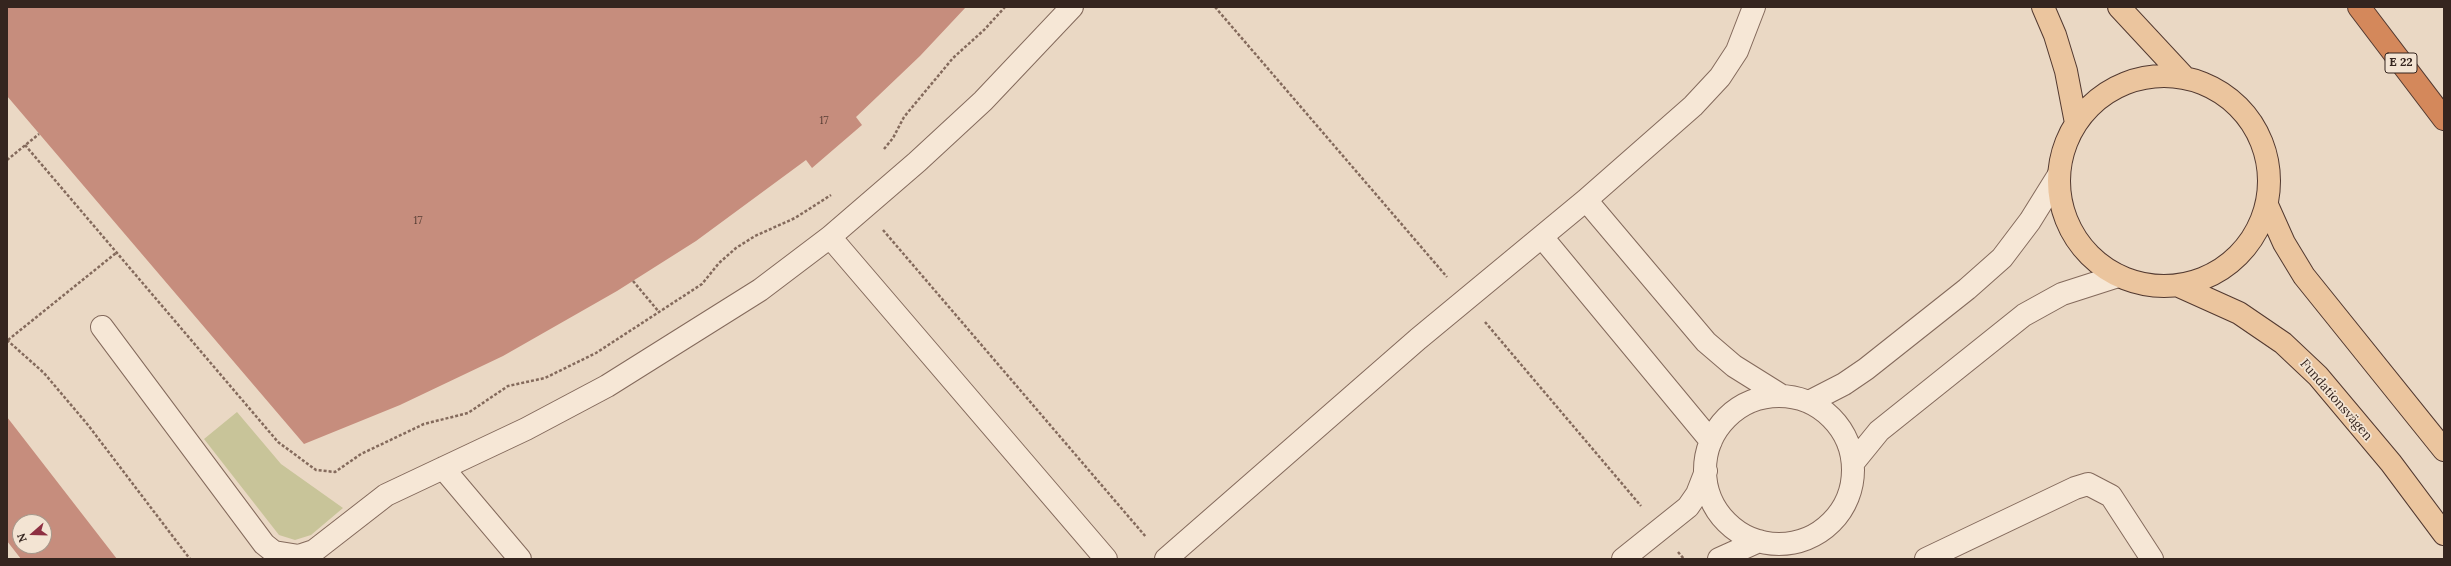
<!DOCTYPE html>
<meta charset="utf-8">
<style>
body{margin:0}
#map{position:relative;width:2451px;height:566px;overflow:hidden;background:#ead8c4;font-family:Lora,serif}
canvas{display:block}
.frame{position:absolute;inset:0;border:8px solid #35251f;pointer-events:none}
.north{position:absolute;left:12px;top:514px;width:40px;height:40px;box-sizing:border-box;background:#f3e4d3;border:1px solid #a7988b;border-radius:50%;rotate:250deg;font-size:11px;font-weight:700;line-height:16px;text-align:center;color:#35251f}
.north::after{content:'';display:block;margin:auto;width:14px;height:18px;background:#8e3042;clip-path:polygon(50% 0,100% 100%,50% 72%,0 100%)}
</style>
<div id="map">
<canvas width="2451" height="566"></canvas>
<div class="frame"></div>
<div class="north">N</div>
</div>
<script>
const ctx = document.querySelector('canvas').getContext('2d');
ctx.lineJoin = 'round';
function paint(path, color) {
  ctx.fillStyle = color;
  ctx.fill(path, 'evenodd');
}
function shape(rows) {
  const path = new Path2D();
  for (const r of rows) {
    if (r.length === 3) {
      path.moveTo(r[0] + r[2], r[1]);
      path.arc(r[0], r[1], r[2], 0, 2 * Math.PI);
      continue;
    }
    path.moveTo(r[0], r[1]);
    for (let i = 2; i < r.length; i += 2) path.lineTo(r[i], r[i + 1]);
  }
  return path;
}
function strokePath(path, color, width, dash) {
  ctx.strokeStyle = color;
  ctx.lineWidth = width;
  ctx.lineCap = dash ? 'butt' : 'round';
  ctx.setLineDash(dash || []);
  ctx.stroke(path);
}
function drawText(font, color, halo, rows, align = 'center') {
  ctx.font = font + ' Lora,serif';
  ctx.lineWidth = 3.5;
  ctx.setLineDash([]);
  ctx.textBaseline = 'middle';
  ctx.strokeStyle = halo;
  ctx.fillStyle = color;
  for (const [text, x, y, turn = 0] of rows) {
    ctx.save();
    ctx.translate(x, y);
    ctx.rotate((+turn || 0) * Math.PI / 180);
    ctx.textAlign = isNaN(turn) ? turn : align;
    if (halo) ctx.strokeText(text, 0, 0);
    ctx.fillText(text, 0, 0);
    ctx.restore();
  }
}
paint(shape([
 [237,412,281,464,343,508,311,535,295,540,279,535,204,439]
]), '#c8c499');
paint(shape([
 [7,7,966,7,920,56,856,117,862,125,812,168,806,160,696,241,617,291,503,356,400,405,304,444,7,96],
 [7,417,117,559,21,559,7,541],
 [20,522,44,522,44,546,20,546]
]), '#c68d7d');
const minor = shape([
 [1586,200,1706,342,1734,366,1782,396],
 [830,237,1106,559],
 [1542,237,1711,441],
 [102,327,264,544,274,552,299,556,314,551,386,495,526,429,607,386,760,290,830,237,917,162,983,101,1072,7],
 [1779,470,74],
 [1809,402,1844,384,1866,369,1967,289,2002,258,2030,221,2058,176],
 [1853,463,1879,431,2024,315,2062,294,2118,276],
 [443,468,520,559],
 [1166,559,1418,339,1586,200,1693,106,1720,77,1737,51,1754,7],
 [1623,559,1688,507,1697,494,1706,471],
 [1719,559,1759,541],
 [1926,559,2075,488,2088,484,2111,496,2152,559]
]);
const major = shape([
 [2043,7,2055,35,2066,71,2076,123],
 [2119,7,2185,78],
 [2164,181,105],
 [2267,205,2284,243,2304,276,2444,450],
 [2179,286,2239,313,2283,343,2318,376,2391,463,2444,534]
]);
const highway = shape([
 [2359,7,2444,119]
]);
strokePath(minor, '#846a5c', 24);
strokePath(major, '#523930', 24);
strokePath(highway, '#523930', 24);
strokePath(shape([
 [1215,7,1447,277],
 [25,145,278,442,316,470,335,472,361,454,424,424,468,413,508,386,545,378,596,353,702,284,719,263,736,248,755,236,795,218,831,195],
 [884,149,893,138,904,117,953,58,984,30,1005,7],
 [7,160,39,134],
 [883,230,1146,537],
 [633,281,659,312],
 [1485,322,1641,506],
 [7,340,44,373,88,425,190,559],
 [8,340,116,253],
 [1678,552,1684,559]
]), '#846a5c', 2.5, [3, 2]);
strokePath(minor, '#f6e7d6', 22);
strokePath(major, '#ebc59e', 22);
strokePath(highway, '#d4885b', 22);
drawText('11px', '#593f36', null, [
 ["17",824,121],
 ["17",418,221]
]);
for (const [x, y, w] of [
 [2401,63,32]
]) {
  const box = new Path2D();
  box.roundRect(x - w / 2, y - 10, w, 20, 3);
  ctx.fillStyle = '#f3e4d3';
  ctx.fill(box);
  strokePath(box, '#35251f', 1);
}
drawText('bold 12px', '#35251f', null, [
 ["E 22",2401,63]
]);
drawText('13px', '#35251f', '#f3e4d3', [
 ["Fundationsvägen",2336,400,49]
]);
</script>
